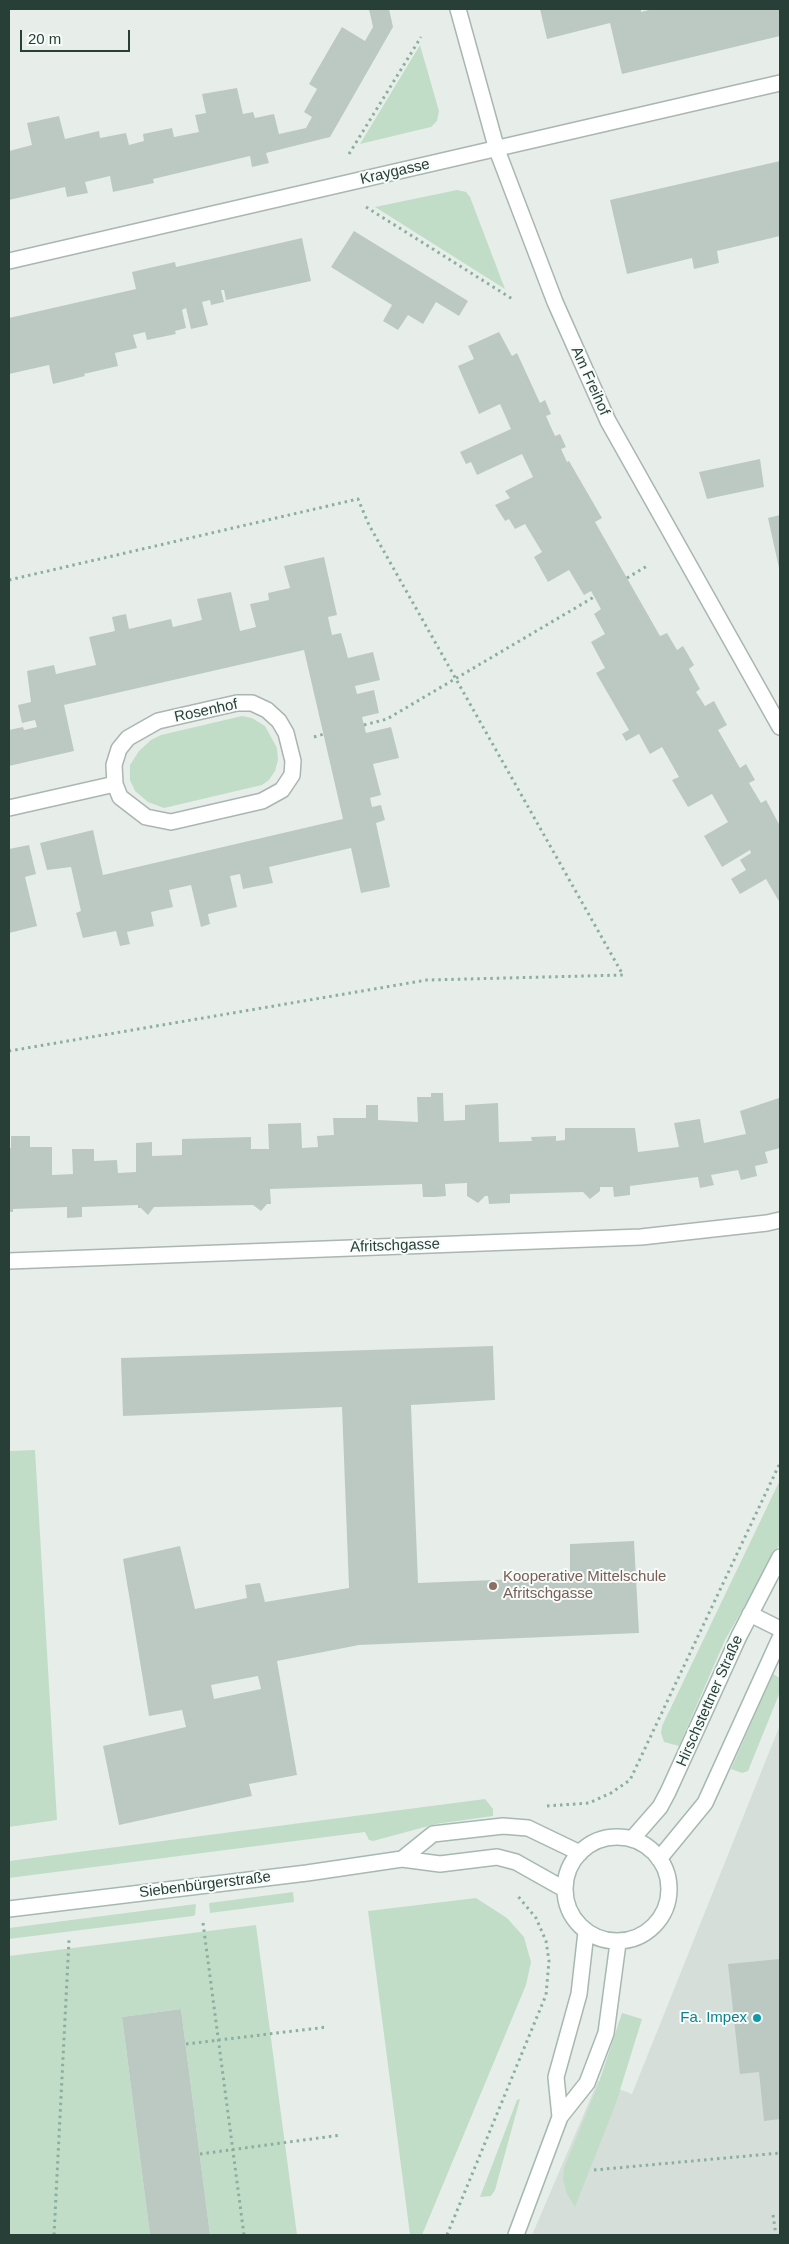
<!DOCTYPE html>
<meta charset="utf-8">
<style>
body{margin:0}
#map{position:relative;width:789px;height:2244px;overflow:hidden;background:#e7eeea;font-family:Helvetica,sans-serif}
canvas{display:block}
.frame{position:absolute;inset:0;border:10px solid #273f37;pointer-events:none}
.scale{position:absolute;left:20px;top:30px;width:110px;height:22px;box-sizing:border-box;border:2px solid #273f37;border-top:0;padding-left:6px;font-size:15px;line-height:18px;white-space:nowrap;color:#273f37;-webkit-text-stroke:4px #f7fbf9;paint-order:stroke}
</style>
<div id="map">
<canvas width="789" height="2244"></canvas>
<div class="frame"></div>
<div class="scale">20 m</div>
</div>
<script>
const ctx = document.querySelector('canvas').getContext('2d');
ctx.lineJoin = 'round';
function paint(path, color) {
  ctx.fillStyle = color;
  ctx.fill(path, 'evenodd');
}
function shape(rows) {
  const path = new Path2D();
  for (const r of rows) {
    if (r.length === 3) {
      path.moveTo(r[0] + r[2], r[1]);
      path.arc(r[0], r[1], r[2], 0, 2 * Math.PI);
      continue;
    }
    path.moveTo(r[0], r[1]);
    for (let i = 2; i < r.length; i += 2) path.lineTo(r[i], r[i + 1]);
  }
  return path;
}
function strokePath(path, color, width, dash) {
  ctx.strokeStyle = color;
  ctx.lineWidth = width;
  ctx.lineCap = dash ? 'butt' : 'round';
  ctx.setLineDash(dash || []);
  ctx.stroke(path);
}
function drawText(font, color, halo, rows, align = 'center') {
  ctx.font = font + ' Helvetica,sans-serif';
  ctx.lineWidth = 4;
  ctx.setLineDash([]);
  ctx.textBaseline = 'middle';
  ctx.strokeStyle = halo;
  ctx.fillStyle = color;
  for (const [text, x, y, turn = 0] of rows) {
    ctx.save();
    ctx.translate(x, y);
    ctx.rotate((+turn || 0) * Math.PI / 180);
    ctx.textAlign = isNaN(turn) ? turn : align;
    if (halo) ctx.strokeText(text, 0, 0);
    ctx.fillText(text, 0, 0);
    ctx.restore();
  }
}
paint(shape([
 [780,1725,780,2235,532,2235,598,2081,632,2094]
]), '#d5ded9');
paint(shape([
 [420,45,439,111,437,121,431,127,360,144],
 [457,190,466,192,470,197,505,289,375,207],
 [242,716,252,718,265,726,277,748,278,760,275,771,269,780,262,785,164,808,148,802,135,791,130,780,130,765,139,751,151,740,161,735],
 [35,1450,57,1820,9,1827,9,1451],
 [780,1480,780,1544,725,1640,679,1746,664,1742,661,1733,662,1726],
 [773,1674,780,1678,780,1692,748,1771,742,1773,731,1769],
 [485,1799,493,1809,493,1816,436,1824,373,1841,369,1840,365,1832,9,1878,9,1861],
 [293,1892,294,1902,210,1913,209,1903],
 [476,1898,507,1918,524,1937,531,1962,526,1985,422,2235,410,2235,368,1911],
 [196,1904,195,1915,193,1916,9,1939,9,1928],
 [256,1925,297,2235,210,2235,181,2009,122,2017,150,2235,9,2235,9,1956],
 [622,2013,642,2019,616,2103,575,2207,567,2194,563,2179,564,2168,598,2085],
 [520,2099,495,2190,491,2196,480,2197,517,2100]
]), '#c2ddc7');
paint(shape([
 [369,9,389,9,393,27,330,137,266,153,269,163,252,167,250,156,153,179,154,183,113,192,110,176,85,182,88,193,67,197,65,187,9,200,9,151,32,145,27,123,59,116,65,139,99,131,100,138,126,133,129,145,144,141,143,134,172,128,174,137,199,132,195,115,206,113,202,94,237,88,243,114,253,112,255,118,274,114,279,134,306,128,312,117,304,112,317,89,309,84,342,27,365,41,373,27],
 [540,9,641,9,641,12,653,9,780,9,780,36,622,74,610,23,547,39],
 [780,161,780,236,717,251,719,263,694,269,692,258,627,274,610,200],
 [354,231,468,301,459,316,436,302,423,324,408,315,398,330,383,321,392,305,331,267],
 [302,238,311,281,226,300,224,290,221,290,224,302,211,305,210,300,202,302,208,325,191,329,186,308,182,310,186,328,175,331,176,334,147,340,145,332,133,335,137,348,115,353,118,366,84,374,85,376,53,384,49,365,9,374,9,318,136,289,132,272,175,262,176,267],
 [499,332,512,356,517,353,540,403,545,400,551,414,546,416,555,436,560,434,566,447,561,449,567,462,569,461,602,518,595,522,660,636,667,633,677,650,683,646,694,665,689,669,700,689,696,692,705,706,714,701,727,725,718,730,740,768,746,764,755,780,749,783,761,803,766,800,780,826,780,903,766,879,740,894,731,879,746,870,740,860,751,853,750,850,722,867,704,836,728,822,712,794,688,807,672,780,679,777,662,747,650,754,639,734,626,741,622,734,629,730,596,673,605,668,591,642,605,634,594,614,601,609,591,591,584,595,569,570,548,582,534,557,542,552,525,524,515,529,509,519,505,521,495,505,510,498,505,491,533,477,522,454,477,475,471,462,466,464,460,452,511,429,500,404,479,414,458,366,474,359,468,346],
 [760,459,764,487,707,499,699,472],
 [780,515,780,568,779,568,768,518],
 [324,557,337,615,328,617,332,635,341,633,348,658,373,652,380,680,355,686,357,694,374,690,379,713,362,717,366,733,391,727,399,758,373,764,381,795,370,798,372,807,381,805,385,820,376,823,390,887,361,893,351,848,269,867,273,883,243,889,240,874,230,876,237,907,208,914,210,924,201,927,191,885,169,890,173,907,151,912,154,926,127,932,130,944,120,946,116,931,83,938,76,913,81,911,71,867,47,870,40,843,93,830,103,875,343,819,304,650,64,705,74,751,9,766,9,730,23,727,24,730,37,727,35,720,22,723,18,705,31,702,27,671,54,665,56,674,96,665,89,637,115,631,112,617,126,614,129,629,171,619,173,627,202,620,197,599,231,592,240,631,256,627,250,604,269,600,268,593,290,588,284,566],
 [29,845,36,874,25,877,37,926,9,933,9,849],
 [431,1093,443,1093,444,1121,465,1120,465,1105,498,1103,499,1142,532,1141,531,1137,556,1136,556,1141,565,1140,565,1128,635,1128,638,1152,679,1147,674,1123,700,1119,704,1143,746,1134,740,1111,779,1098,780,1148,765,1152,768,1163,755,1166,757,1176,741,1180,738,1170,711,1175,714,1185,700,1188,698,1177,630,1186,630,1195,614,1197,613,1187,600,1187,600,1191,590,1199,583,1192,510,1194,510,1203,489,1204,488,1196,485,1196,478,1203,467,1196,467,1183,445,1184,446,1196,435,1197,423,1197,422,1184,270,1189,271,1204,267,1204,261,1211,253,1205,154,1207,148,1215,141,1208,138,1208,138,1205,82,1207,82,1217,67,1218,67,1207,13,1209,13,1212,9,1212,9,1148,11,1148,11,1136,30,1136,30,1147,52,1147,52,1175,73,1174,72,1149,94,1149,94,1161,117,1160,118,1173,136,1172,136,1143,152,1142,152,1156,182,1155,182,1139,251,1137,251,1149,269,1149,268,1124,301,1123,302,1148,318,1147,317,1136,334,1135,333,1118,366,1118,366,1105,378,1105,378,1120,418,1122,417,1097,431,1097],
 [493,1346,495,1400,411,1405,418,1583,570,1577,570,1544,634,1541,639,1633,359,1645,277,1661,297,1775,249,1784,252,1796,119,1825,103,1746,186,1727,182,1710,149,1716,123,1559,180,1546,195,1609,247,1598,245,1585,260,1583,265,1602,349,1588,342,1407,123,1416,121,1358],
 [258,1676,261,1689,214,1699,211,1685],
 [780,1959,780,2119,764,2121,759,2072,740,2074,728,1964],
 [181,2009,210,2235,150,2235,122,2017]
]), '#bcc9c3');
const lane = shape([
 [750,1614,780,1629]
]);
const street = shape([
 [458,9,497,150,555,302,608,421,780,727],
 [9,261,780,83],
 [237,703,252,703,267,710,279,721,286,733,293,761,292,775,282,790,262,801,171,822,146,817,120,797,115,784,114,765,119,749,128,738,158,721,237,703],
 [9,808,115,784],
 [9,1261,641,1237,767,1223,780,1220]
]);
const secondary = shape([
 [617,1889,52],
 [632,1839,660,1807,668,1792,739,1636,780,1557],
 [402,1859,433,1834,503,1826,528,1828,580,1853],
 [659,1859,705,1803,780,1638],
 [9,1909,307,1873,402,1859,440,1864,497,1857,516,1862,564,1889],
 [560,2117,556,2077,579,1994,586,1932],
 [516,2235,560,2117,587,2083,606,2033,618,1943]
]);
strokePath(lane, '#aab6b1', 18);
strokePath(street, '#aab6b1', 18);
strokePath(secondary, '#a6b9b1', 18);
strokePath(shape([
 [349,154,421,37],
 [366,207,514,300],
 [627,578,647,566],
 [9,580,358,499,369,525,623,975,427,980,9,1051],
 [364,725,387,719,594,597],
 [314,737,324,734],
 [547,1806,589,1803,611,1793,630,1780,780,1463],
 [203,1923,244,2235],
 [186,2044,327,2027],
 [200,2154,341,2135],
 [594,2170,780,2153],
 [773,2215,776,2235],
 [54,2235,69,1940],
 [447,2235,546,1995,549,1961,546,1941,536,1918,517,1895]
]), '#8aafa1', 3, [2.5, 4]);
strokePath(lane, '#fff', 15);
strokePath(street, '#fff', 15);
strokePath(secondary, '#fff', 15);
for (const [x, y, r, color] of [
 [493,1586,5,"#8d6e63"],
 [757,2018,5,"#0f9aa8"]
]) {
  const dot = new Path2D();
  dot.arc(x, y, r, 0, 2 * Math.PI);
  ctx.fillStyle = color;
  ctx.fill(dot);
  strokePath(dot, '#f7fbf9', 2);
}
drawText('15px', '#273f37', '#f7fbf9', [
 ["Kraygasse",395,172,-13],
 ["Am Freihof",590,381,66],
 ["Rosenhof",206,711,-12],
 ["Afritschgasse",395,1246,-2],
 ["Hirschstettner Straße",710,1701,-66],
 ["Siebenbürgerstraße",205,1885,-7]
]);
drawText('15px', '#785e54', '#f7fbf9', [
 ["Kooperative Mittelschule",503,1577],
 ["Afritschgasse",503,1594]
], 'left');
drawText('15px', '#0d838f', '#f7fbf9', [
 ["Fa. Impex",747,2018]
], 'right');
</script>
